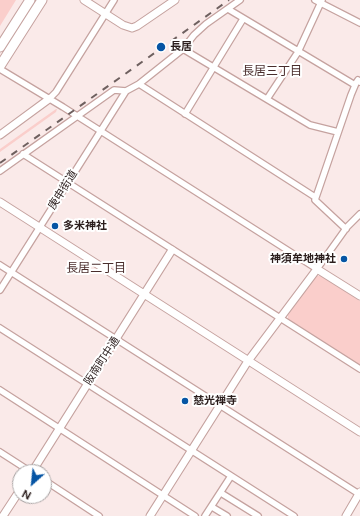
<!DOCTYPE html>
<meta charset="utf-8">
<style>
body{margin:0}
#map{position:relative;width:360px;height:516px;overflow:hidden;background:#faeae9;font-family:Figtree,sans-serif}
canvas{display:block}
.north{position:absolute;left:12px;top:464px;width:40px;height:40px;box-sizing:border-box;background:#fff;border:1px solid #aaa5a5;border-radius:50%;rotate:207deg;font-size:11px;font-weight:700;line-height:16px;text-align:center;color:#2b1e1d}
.north::after{content:'';display:block;margin:auto;width:14px;height:18px;background:#0655a4;clip-path:polygon(50% 0,100% 100%,50% 72%,0 100%)}
</style>
<div id="map">
<canvas width="360" height="516"></canvas>
<div class="north">N</div>
</div>
<script>
const ctx = document.querySelector('canvas').getContext('2d');
ctx.lineJoin = 'round';
function paint(path, color) {
  ctx.fillStyle = color;
  ctx.fill(path, 'evenodd');
}
function shape(rows) {
  const path = new Path2D();
  for (const r of rows) {
    path.moveTo(r[0], r[1]);
    for (let i = 2; i < r.length; i += 2) path.lineTo(r[i], r[i + 1]);
  }
  return path;
}
function strokePath(path, color, width, dash) {
  ctx.strokeStyle = color;
  ctx.lineWidth = width;
  ctx.lineCap = dash ? 'butt' : 'round';
  ctx.setLineDash(dash || []);
  ctx.stroke(path);
}
function drawText(font, color, halo, rows, align = 'center') {
  ctx.font = font + ' Figtree,"Noto Sans JP",sans-serif';
  ctx.lineWidth = 4;
  ctx.setLineDash([]);
  ctx.textBaseline = 'middle';
  ctx.strokeStyle = halo;
  ctx.fillStyle = color;
  for (const [text, x, y, turn = 0] of rows) {
    ctx.save();
    ctx.translate(x, y);
    ctx.rotate((+turn || 0) * Math.PI / 180);
    ctx.textAlign = isNaN(turn) ? turn : align;
    if (halo) ctx.strokeText(text, 0, 0);
    ctx.fillText(text, 0, 0);
    ctx.restore();
  }
}
paint(shape([
 [0,0,16,0,0,26],
 [56,109,57,109,56,112,0,152,0,149],
 [316,276,321,276,360,301,360,365,288,319,288,315]
]), '#facecb');
const minor = shape([
 [315,0,360,23],
 [228,9,355,85],
 [183,49,310,125,338,132],
 [0,69,63,107,317,269,347,227,360,214],
 [139,84,315,197],
 [49,99,56,92,114,0],
 [267,99,298,52,322,0],
 [185,114,243,19],
 [23,154,360,369],
 [0,171,114,90,126,91,139,84,183,49,194,35,206,24,240,0],
 [346,229,315,200,351,95,356,83,358,80,360,82],
 [0,265,359,494],
 [0,290,126,91],
 [0,328,294,516],
 [0,390,195,516],
 [0,452,31,472],
 [44,480,99,516],
 [221,493,258,516],
 [212,507,227,516],
 [205,516,231,476]
]);
const tertiary = shape([
 [84,0,123,25,132,28,137,26,175,0],
 [0,135,49,99],
 [0,202,360,432],
 [32,472,172,250],
 [3,516,20,490],
 [150,516,248,361,317,269,360,296],
 [346,516,360,492]
]);
const primary = shape([
 [0,47,30,0],
 [0,66,42,0]
]);
strokePath(minor, '#c5a29f', 8);
strokePath(tertiary, '#c5a29f', 9);
strokePath(primary, '#c5a29f', 11);
strokePath(minor, '#fff', 5.5);
strokePath(tertiary, '#fff', 7);
strokePath(primary, '#fff', 9);
strokePath(shape([
 [0,163,229,0]
]), '#6e605f', 2, [7, 7]);
for (const [x, y, r, color] of [
 [161,47,5,"#0655a4"],
 [55,226,4,"#0655a4"],
 [344,259,4,"#0655a4"],
 [185,401,4,"#0655a4"]
]) {
  const dot = new Path2D();
  dot.arc(x, y, r, 0, 2 * Math.PI);
  ctx.fillStyle = color;
  ctx.fill(dot);
  strokePath(dot, '#fff', 1.5);
}
drawText('bold 11px', '#2b1e1d', '#fff', [
 ["長居",170,47],
 ["多米神社",63,226],
 ["神須牟地神社",336,259,"right"],
 ["慈光禅寺",193,401]
], 'left');
drawText('11px', '#2b1e1d', '#fff', [
 ["庚申街道",63,190,-58],
 ["阪南町中通",102,361,-57]
]);
drawText('12px', '#492d2c', '#fff', [
 ["長居三丁目",272,71],
 ["長居二丁目",96,268]
]);
</script>
